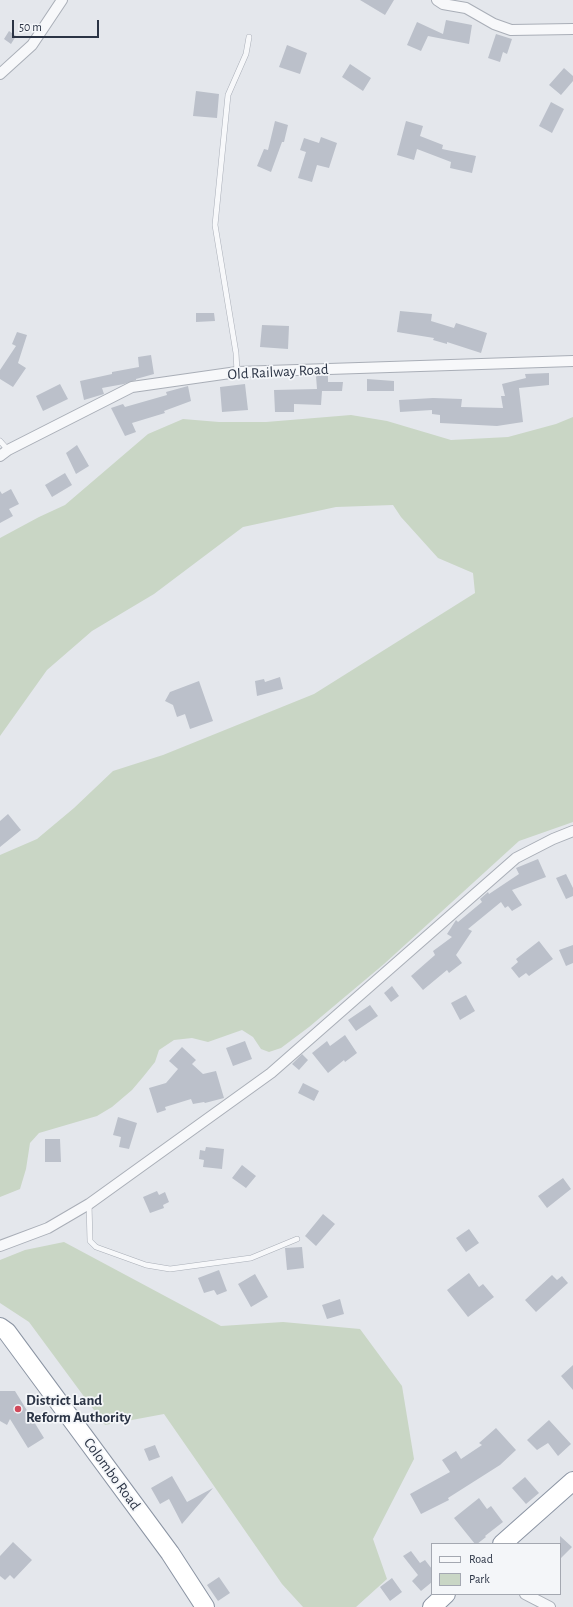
<!DOCTYPE html>
<style>
body{margin:0}
#map{position:relative;width:573px;height:1607px;overflow:hidden;background:#e4e7ec;font-family:"Alegreya Sans",sans-serif}
canvas{display:block}
.legend{position:absolute;left:431px;top:1543px;width:130px;height:52px;box-sizing:border-box;background:#f4f6f9;border:1px solid #a4a8b1;margin:0;padding:5px 7px;list-style:none;font-size:12px;color:#2b3445}
.legend li{display:flex;align-items:center;gap:8px;height:20px}
.legend b{width:20px;border:1px solid #a4a8b1}
.scale{position:absolute;left:12px;top:20px;width:87px;height:18px;box-sizing:border-box;border:2px solid #2b3445;border-top:0;padding-left:5px;font-size:12px;line-height:14px;white-space:nowrap;color:#2b3445;-webkit-text-stroke:3px #f4f6f9;paint-order:stroke}
</style>
<div id="map">
<canvas width="573" height="1607"></canvas>
<ul class="legend">
<li><b style="height:5px;background:#f7f8fa"></b>Road</li>
<li><b style="height:11px;background:#c9d6c5"></b>Park</li>
</ul>
<div class="scale">50 m</div>
</div>
<script>
const ctx = document.querySelector('canvas').getContext('2d');
ctx.lineJoin = 'round';
function paint(path, color) {
  ctx.fillStyle = color;
  ctx.fill(path, 'evenodd');
}
function shape(rows) {
  const path = new Path2D();
  for (const r of rows) {
    path.moveTo(r[0], r[1]);
    for (let i = 2; i < r.length; i += 2) path.lineTo(r[i], r[i + 1]);
  }
  return path;
}
function strokePath(path, color, width, dash) {
  ctx.strokeStyle = color;
  ctx.lineWidth = width;
  ctx.lineCap = dash ? 'butt' : 'round';
  ctx.setLineDash(dash || []);
  ctx.stroke(path);
}
function drawText(font, color, halo, rows, align = 'center') {
  ctx.font = font + ' "Alegreya Sans",sans-serif';
  ctx.lineWidth = 3.5;
  ctx.setLineDash([]);
  ctx.textBaseline = 'middle';
  ctx.strokeStyle = halo;
  ctx.fillStyle = color;
  for (const [text, x, y, turn = 0] of rows) {
    ctx.save();
    ctx.translate(x, y);
    ctx.rotate((+turn || 0) * Math.PI / 180);
    ctx.textAlign = isNaN(turn) ? turn : align;
    if (halo) ctx.strokeText(text, 0, 0);
    ctx.fillText(text, 0, 0);
    ctx.restore();
  }
}
paint(shape([
 [351,415,387,421,451,440,508,437,556,424,573,417,573,822,519,841,384,964,309,1027,281,1048,269,1052,261,1049,253,1037,242,1030,208,1042,192,1038,174,1040,159,1050,155,1062,143,1077,132,1090,112,1107,97,1116,39,1133,30,1143,26,1169,20,1189,0,1197,0,855,37,839,74,808,113,771,163,755,314,694,475,593,473,573,438,558,401,517,393,505,336,507,243,527,154,594,92,631,47,670,0,736,0,538,39,517,65,505,148,434,183,419,219,422,266,422],
 [64,1242,221,1326,283,1322,360,1329,402,1386,414,1459,373,1539,387,1579,356,1607,303,1607,282,1584,164,1414,105,1425,29,1322,0,1303,0,1260,25,1250]
]), '#c9d6c5');
paint(shape([
 [360,0,394,0,385,15],
 [446,20,472,25,469,44,428,36,421,51,407,45,417,22,443,34],
 [9,31,16,36,11,44,4,39],
 [496,34,512,39,507,54,503,52,500,62,488,58],
 [287,45,307,53,300,74,279,67],
 [350,64,371,78,363,91,342,77],
 [564,68,573,76,573,81,561,95,549,85],
 [196,91,219,94,217,118,193,116],
 [551,102,564,109,552,133,539,126],
 [275,121,288,125,284,142,282,142,271,172,257,166,264,149,268,150],
 [406,121,423,126,420,136,443,145,442,149,476,156,472,173,450,168,451,162,417,149,414,160,397,155],
 [321,137,337,143,329,168,317,165,312,182,298,178,306,152,300,150,304,138,319,143],
 [400,311,432,314,431,321,454,328,456,323,487,333,481,353,447,342,447,344,433,340,434,338,397,332],
 [196,313,214,313,215,321,196,322],
 [262,325,289,326,288,349,260,347],
 [17,332,27,335,18,363,26,368,13,387,0,379,0,370,16,346,12,344],
 [151,355,154,374,136,379,136,380,124,384,102,388,104,394,84,400,80,381,112,374,112,372,139,367,138,357],
 [549,373,549,385,519,388,523,422,497,426,440,423,440,415,432,414,432,410,400,412,399,400,433,398,462,399,461,407,503,408,501,396,505,396,502,384,526,378,525,374],
 [316,376,328,376,328,382,343,382,342,391,322,391,321,405,294,404,294,412,275,412,274,390,317,389],
 [367,379,394,381,394,391,367,391],
 [60,384,68,399,43,411,36,396],
 [245,384,248,410,222,412,220,387],
 [188,386,191,401,164,411,165,413,132,423,136,432,125,436,111,408,123,404,125,407,167,395,166,392],
 [77,445,89,466,76,474,66,453],
 [65,473,72,485,52,497,45,485],
 [11,489,19,504,9,509,13,516,0,523,0,491,2,494],
 [280,677,283,689,257,696,255,681,264,679,265,682],
 [199,681,213,721,190,729,185,714,177,717,173,705,165,701,170,692],
 [8,814,21,830,0,847,0,821],
 [538,859,546,877,512,890,522,905,512,911,508,906,505,908,501,902,468,929,472,931,456,955,462,963,449,973,447,970,423,990,411,976,435,955,433,951,452,937,447,934,456,920,458,922,482,902,480,899,488,892,489,894,519,874,516,868],
 [566,874,573,888,573,896,566,899,556,878],
 [539,941,553,959,529,976,526,973,519,978,511,968,518,962,516,959],
 [573,945,573,963,566,966,559,950],
 [392,986,399,996,391,1002,384,993],
 [466,995,475,1011,460,1020,451,1003],
 [370,1005,378,1016,356,1031,348,1020],
 [345,1035,357,1053,345,1062,344,1060,328,1073,312,1053,327,1041,330,1046],
 [245,1041,252,1059,233,1066,226,1048],
 [182,1047,196,1060,192,1064,203,1074,216,1071,224,1098,205,1103,204,1102,193,1104,191,1099,165,1107,166,1110,157,1113,149,1088,166,1083,178,1069,169,1061],
 [302,1054,308,1060,299,1070,292,1064],
 [303,1083,319,1091,314,1101,298,1093],
 [118,1117,137,1123,129,1149,119,1147,121,1137,113,1135],
 [45,1139,60,1139,61,1162,45,1162],
 [206,1147,224,1149,222,1169,203,1167,204,1160,199,1159,200,1150,205,1151],
 [242,1165,256,1176,246,1188,232,1178],
 [563,1178,571,1189,547,1208,538,1196],
 [157,1191,159,1195,165,1192,169,1202,163,1205,164,1208,150,1213,143,1197],
 [323,1214,335,1224,316,1246,305,1236],
 [469,1229,479,1243,466,1252,456,1238],
 [302,1247,304,1268,287,1270,285,1248],
 [219,1270,227,1291,217,1295,214,1290,204,1293,198,1278],
 [469,1273,479,1287,483,1284,494,1297,468,1317,447,1290],
 [255,1274,268,1297,251,1307,238,1284],
 [552,1275,557,1280,562,1276,568,1283,536,1312,525,1300],
 [340,1299,344,1314,327,1319,322,1305],
 [573,1365,573,1390,561,1376],
 [0,1391,15,1391,44,1438,28,1448,10,1419,7,1425,0,1421],
 [549,1420,571,1444,558,1456,548,1443,537,1450,527,1440],
 [496,1428,516,1450,500,1465,448,1498,449,1500,421,1514,410,1494,450,1472,442,1460,456,1451,461,1459,482,1445,479,1443],
 [155,1445,160,1457,149,1461,144,1449],
 [172,1476,187,1502,213,1488,182,1524,169,1499,160,1504,151,1488],
 [525,1477,539,1493,526,1504,512,1488],
 [479,1498,487,1509,491,1506,503,1522,485,1536,486,1537,477,1544,475,1544,454,1518],
 [560,1536,572,1547,560,1559],
 [13,1542,32,1560,14,1579,10,1575,5,1580,0,1576,0,1556],
 [411,1551,420,1563,425,1560,432,1569,432,1582,421,1591,412,1581,418,1575,403,1556],
 [219,1577,230,1593,218,1601,207,1585],
 [392,1578,402,1592,390,1601,380,1587]
]), '#bbc0ca');
const lane = shape([
 [237,372,236,353,215,225,228,95,246,54,249,37],
 [0,441,8,450],
 [89,1204,90,1241,96,1247,146,1265,170,1269,251,1258,297,1239]
]);
const street = shape([
 [437,0,443,4,466,8,494,24,511,30,573,29],
 [0,74,32,45,62,0],
 [0,456,8,450,132,387,237,372,573,361],
 [0,1246,48,1228,89,1204,271,1073,516,858,553,839,573,831],
 [525,1594,550,1607]
]);
const highway = shape([
 [0,1327,7,1332,170,1553,205,1607],
 [502,1544,573,1481],
 [432,1607,446,1594]
]);
strokePath(lane, '#a9aeb7', 6);
strokePath(street, '#a9aeb7', 12);
strokePath(highway, '#8b94a3', 20);
strokePath(lane, '#f7f8fa', 5);
strokePath(street, '#f7f8fa', 10);
strokePath(highway, '#fff', 18);
for (const [x, y, r, color] of [
 [18,1409,4,"#d1495b"]
]) {
  const dot = new Path2D();
  dot.arc(x, y, r, 0, 2 * Math.PI);
  ctx.fillStyle = color;
  ctx.fill(dot);
  strokePath(dot, '#f4f6f9', 1.5);
}
drawText('15px', '#2b3445', '#f4f6f9', [
 ["Old Railway Road",278,372,-3],
 ["Colombo Road",112,1474,54]
]);
drawText('bold 15px', '#2b3445', '#f4f6f9', [
 ["District Land",26,1400],
 ["Reform Authority",26,1417]
], 'left');
</script>
